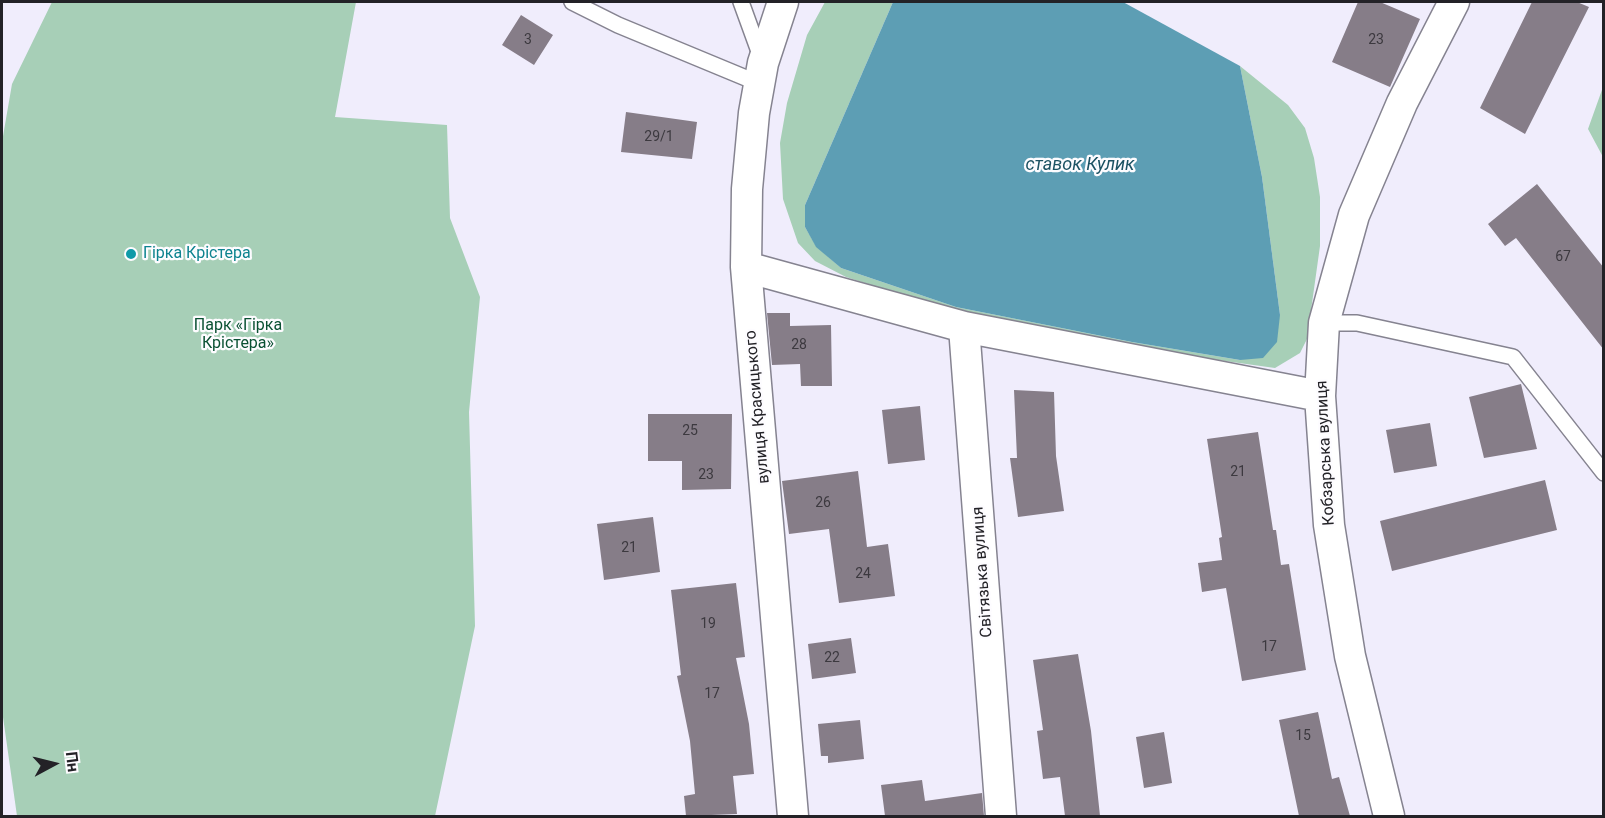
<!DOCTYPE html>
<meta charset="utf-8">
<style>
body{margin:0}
#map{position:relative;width:1605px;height:818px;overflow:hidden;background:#f0edfc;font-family:Roboto,sans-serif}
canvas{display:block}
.frame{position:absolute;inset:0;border:3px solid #232227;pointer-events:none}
.north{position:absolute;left:24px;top:734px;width:60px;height:60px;-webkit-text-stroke:4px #fdfcff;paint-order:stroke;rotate:83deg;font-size:16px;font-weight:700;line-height:24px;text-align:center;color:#232227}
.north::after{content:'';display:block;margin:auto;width:21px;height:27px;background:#232227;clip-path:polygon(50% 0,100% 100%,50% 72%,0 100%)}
</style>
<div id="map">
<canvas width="1605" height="818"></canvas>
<div class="frame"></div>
<div class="north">Пн</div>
</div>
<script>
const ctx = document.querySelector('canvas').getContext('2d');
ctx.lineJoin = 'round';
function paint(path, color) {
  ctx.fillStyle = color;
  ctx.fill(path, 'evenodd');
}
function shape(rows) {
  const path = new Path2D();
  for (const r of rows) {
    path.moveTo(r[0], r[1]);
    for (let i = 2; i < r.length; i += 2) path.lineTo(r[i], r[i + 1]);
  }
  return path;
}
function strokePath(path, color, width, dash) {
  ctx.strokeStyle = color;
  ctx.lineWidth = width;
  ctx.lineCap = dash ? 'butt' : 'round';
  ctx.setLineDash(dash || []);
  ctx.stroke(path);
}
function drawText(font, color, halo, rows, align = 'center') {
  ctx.font = font + ' Roboto,sans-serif';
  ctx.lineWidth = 4.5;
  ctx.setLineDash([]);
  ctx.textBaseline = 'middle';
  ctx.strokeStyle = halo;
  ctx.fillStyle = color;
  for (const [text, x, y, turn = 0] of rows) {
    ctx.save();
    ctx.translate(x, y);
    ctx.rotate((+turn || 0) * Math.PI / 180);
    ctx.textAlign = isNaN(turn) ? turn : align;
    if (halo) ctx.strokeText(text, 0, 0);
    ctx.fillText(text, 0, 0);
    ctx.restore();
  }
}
paint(shape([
 [52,2,356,2,335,117,447,125,450,218,480,297,469,412,475,626,435,816,17,816,2,710,2,142,12,84],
 [825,2,893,2,805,205,805,227,816,246,841,268,956,307,1132,342,1240,360,1280,315,1262,177,1240,66,1288,105,1305,128,1314,158,1320,197,1320,246,1307,339,1300,353,1275,368,1132,348,956,312,846,277,815,261,798,243,783,199,780,143,787,103,807,35],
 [1603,87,1603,157,1588,129]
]), '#a7cfb7');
paint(shape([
 [893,2,1123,2,1240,66,1262,177,1280,315,1277,342,1263,358,1240,360,1132,342,956,307,841,268,816,247,805,227,805,205]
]), '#5d9eb4');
paint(shape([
 [1358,2,1380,2,1420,19,1390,87,1332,62],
 [1532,2,1577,2,1589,7,1525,134,1480,108],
 [521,15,553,35,534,65,502,45],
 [626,112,697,122,692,159,621,152],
 [1537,184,1604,268,1604,350,1516,238,1505,246,1488,224],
 [767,313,790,313,790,326,831,325,832,386,801,386,800,364,772,365],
 [1521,384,1537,449,1484,458,1469,397],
 [1014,390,1054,392,1056,456,1064,511,1018,517,1010,458,1017,458],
 [920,406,925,460,888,464,882,410],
 [648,414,732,414,731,489,682,490,682,461,648,461],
 [1430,423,1437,466,1394,473,1386,430],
 [1258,432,1273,530,1276,530,1281,565,1289,564,1306,670,1242,681,1226,588,1202,592,1198,563,1222,560,1219,538,1222,537,1207,439],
 [858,471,867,547,888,544,895,596,839,603,829,529,789,534,782,481],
 [1545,480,1557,530,1392,571,1380,521],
 [653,517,660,572,604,580,597,524],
 [736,583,745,657,736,658,749,724,754,774,733,776,737,814,686,816,684,796,695,794,690,741,677,676,681,675,671,590],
 [851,638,856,673,812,679,808,644],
 [1078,654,1091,731,1100,816,1065,816,1060,777,1043,779,1037,731,1043,730,1033,660],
 [1318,712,1332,779,1339,777,1350,816,1299,816,1279,720],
 [860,720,864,759,828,763,828,756,821,756,818,724],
 [1164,732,1172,783,1144,788,1136,737],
 [922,780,925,801,982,793,984,816,885,816,881,785]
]), '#867d88');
const lane = shape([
 [572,2,618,25,758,83],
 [741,2,761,57],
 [1324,323,1357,323,1513,357,1604,473]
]);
const street = shape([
 [783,2,763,63,754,113,747,189,746,267,793,816],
 [746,267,964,327,1320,396],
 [964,327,1001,816],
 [1389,816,1350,656,1329,525,1320,396,1324,323,1354,215,1402,103,1454,2]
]);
strokePath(lane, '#858390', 18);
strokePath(street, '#858390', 33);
strokePath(lane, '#fff', 15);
strokePath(street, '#fff', 30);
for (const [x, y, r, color] of [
 [131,254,6,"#0f9aa8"]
]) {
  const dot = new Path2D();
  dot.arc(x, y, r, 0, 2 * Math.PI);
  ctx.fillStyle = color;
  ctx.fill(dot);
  strokePath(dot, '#fdfcff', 2);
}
drawText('14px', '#3c393f', null, [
 ["3",528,40],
 ["23",1376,40],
 ["29/1",659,137],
 ["67",1563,257],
 ["28",799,345],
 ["25",690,431],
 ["21",1238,472],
 ["23",706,475],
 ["26",823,503],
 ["21",629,548],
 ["24",863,574],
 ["19",708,624],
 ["17",1269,647],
 ["22",832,658],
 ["17",712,694],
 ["15",1303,736]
]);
drawText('16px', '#0d838f', '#fdfcff', [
 ["Гірка Крістера",143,254]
], 'left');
drawText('16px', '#0a5133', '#fdfcff', [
 ["Парк «Гірка",238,326],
 ["Крістера»",238,344]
]);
drawText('16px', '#232227', '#fdfcff', [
 ["вулиця Красицького",758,407,-95],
 ["Кобзарська вулиця",1326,453,-93],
 ["Світязька вулиця",983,572,-94]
]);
drawText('italic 18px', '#1c5263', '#fdfcff', [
 ["ставок Кулик",1080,165]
]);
</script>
